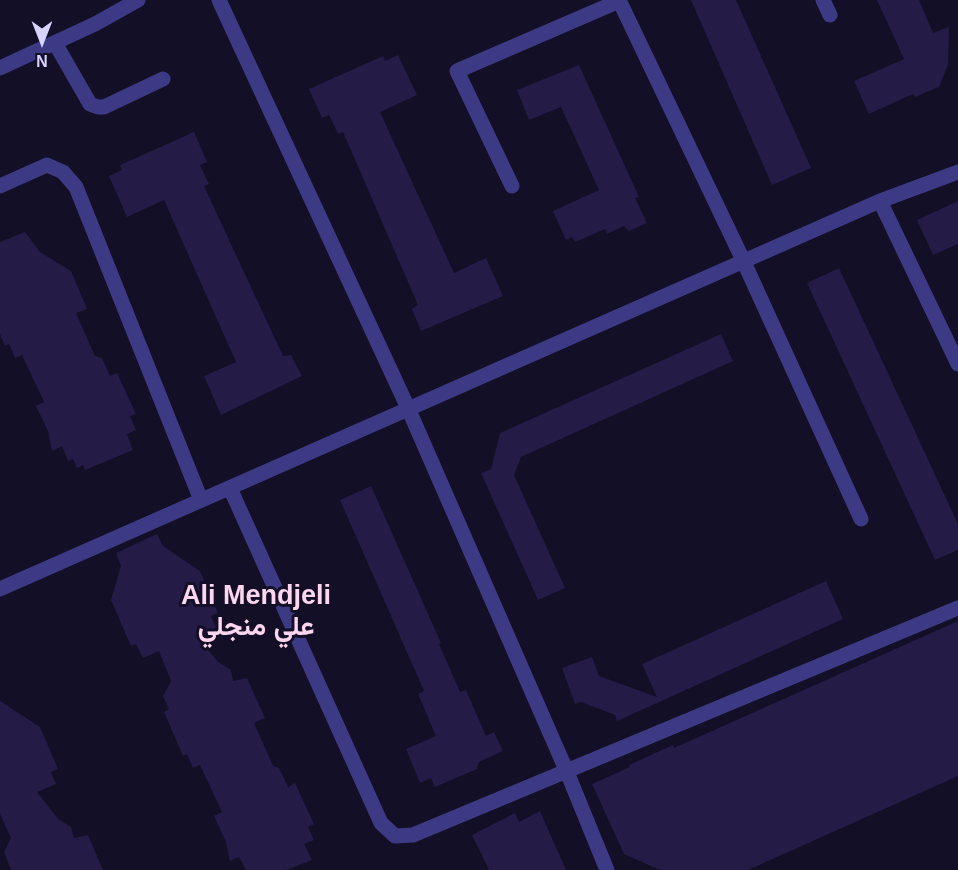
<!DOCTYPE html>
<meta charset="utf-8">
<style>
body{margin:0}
#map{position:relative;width:958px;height:870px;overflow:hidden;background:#130f26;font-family:Helvetica,sans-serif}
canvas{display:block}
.north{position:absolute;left:12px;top:12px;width:60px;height:60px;-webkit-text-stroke:4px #130f26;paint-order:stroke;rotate:180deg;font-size:16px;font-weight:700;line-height:24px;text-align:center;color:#d9d4ff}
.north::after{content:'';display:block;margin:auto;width:21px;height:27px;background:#d9d4ff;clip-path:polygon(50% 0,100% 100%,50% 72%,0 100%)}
</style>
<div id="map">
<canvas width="958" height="870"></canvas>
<div class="north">N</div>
</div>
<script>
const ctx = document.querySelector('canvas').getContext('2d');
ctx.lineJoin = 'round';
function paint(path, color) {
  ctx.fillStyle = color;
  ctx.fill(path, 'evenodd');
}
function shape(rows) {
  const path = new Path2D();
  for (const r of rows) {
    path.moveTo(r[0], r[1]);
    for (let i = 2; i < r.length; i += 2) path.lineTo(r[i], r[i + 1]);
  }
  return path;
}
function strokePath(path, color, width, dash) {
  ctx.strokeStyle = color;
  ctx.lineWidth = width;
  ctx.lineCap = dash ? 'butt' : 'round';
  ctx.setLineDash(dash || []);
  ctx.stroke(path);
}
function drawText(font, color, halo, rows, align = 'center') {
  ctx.font = font + ' Helvetica,Vazirmatn,sans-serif';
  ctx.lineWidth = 6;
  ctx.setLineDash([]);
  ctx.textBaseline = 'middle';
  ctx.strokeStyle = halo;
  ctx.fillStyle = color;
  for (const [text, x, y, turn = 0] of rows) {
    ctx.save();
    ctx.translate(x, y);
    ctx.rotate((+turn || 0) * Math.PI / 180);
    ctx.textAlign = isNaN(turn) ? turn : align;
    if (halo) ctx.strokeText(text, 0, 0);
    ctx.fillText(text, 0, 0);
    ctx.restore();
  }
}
paint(shape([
 [691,0,736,0,811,168,772,185],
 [877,0,919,0,933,33,949,27,948,65,939,87,915,97,913,94,869,114,854,81,904,59],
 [398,55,417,95,380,112,454,273,486,258,503,296,421,331,412,309,418,305,343,132,338,134,329,115,322,118,309,89,383,56,385,61],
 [579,65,639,197,635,198,647,223,629,231,624,226,607,234,605,229,575,242,572,237,566,240,553,211,599,190,561,107,529,120,517,90],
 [194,132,207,162,200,165,209,184,204,186,283,356,291,355,302,376,221,415,204,376,236,362,164,200,127,217,109,176,122,170,120,165],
 [958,201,958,244,933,255,917,220],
 [25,232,40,252,71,271,87,309,76,313,95,356,102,358,110,376,117,373,136,414,130,416,136,430,127,434,133,450,85,470,83,465,77,468,73,459,68,461,62,446,52,451,48,431,36,406,44,402,22,355,15,358,9,344,5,346,0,334,0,242],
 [839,268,958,524,958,550,935,560,807,283],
 [721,334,733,361,521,457,514,475,565,588,538,600,481,473,491,469,500,433],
 [371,486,441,643,439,644,460,692,466,690,486,736,494,732,503,751,479,762,477,769,435,787,431,778,420,783,406,749,436,736,418,694,424,691,340,500],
 [157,534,163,546,200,571,218,613,211,616,216,628,197,636,218,662,231,670,233,681,247,678,265,718,254,723,273,766,279,768,288,787,295,783,314,824,308,827,314,840,304,844,312,860,287,870,246,870,239,857,230,861,226,842,214,816,222,812,200,765,193,768,187,754,183,756,164,712,169,709,163,696,171,681,159,651,143,658,136,644,131,646,111,600,121,566,116,553],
 [826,581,843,619,617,721,615,715,581,702,575,704,562,668,592,657,599,676,657,697,642,664],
 [958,621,958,776,748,870,660,870,624,854,592,784,630,767,629,765,673,745,674,748],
 [0,701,40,727,58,769,51,772,56,784,37,792,58,819,71,827,74,838,88,835,103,870,11,870,4,852,11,838,0,814],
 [540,811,566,870,489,870,472,835,515,813,519,822]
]), '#241b47');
strokePath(shape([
 [55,43,90,104,98,107,104,107,163,79],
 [0,186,47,165,63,172,76,187,201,500]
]), '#3d3a85', 15);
strokePath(shape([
 [219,0,408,408,567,772,607,870],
 [619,0,743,260,861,519],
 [823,0,830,15],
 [0,68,95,24,138,0],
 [512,186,457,71,619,1],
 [880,201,958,364],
 [230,488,381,823,395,836,413,835,958,608],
 [0,589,880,201,958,172]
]), '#3d3a85', 15);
drawText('bold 27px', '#ffd6f0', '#130f26', [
 ["Ali Mendjeli",256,597],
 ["علي منجلي",256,628]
]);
</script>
